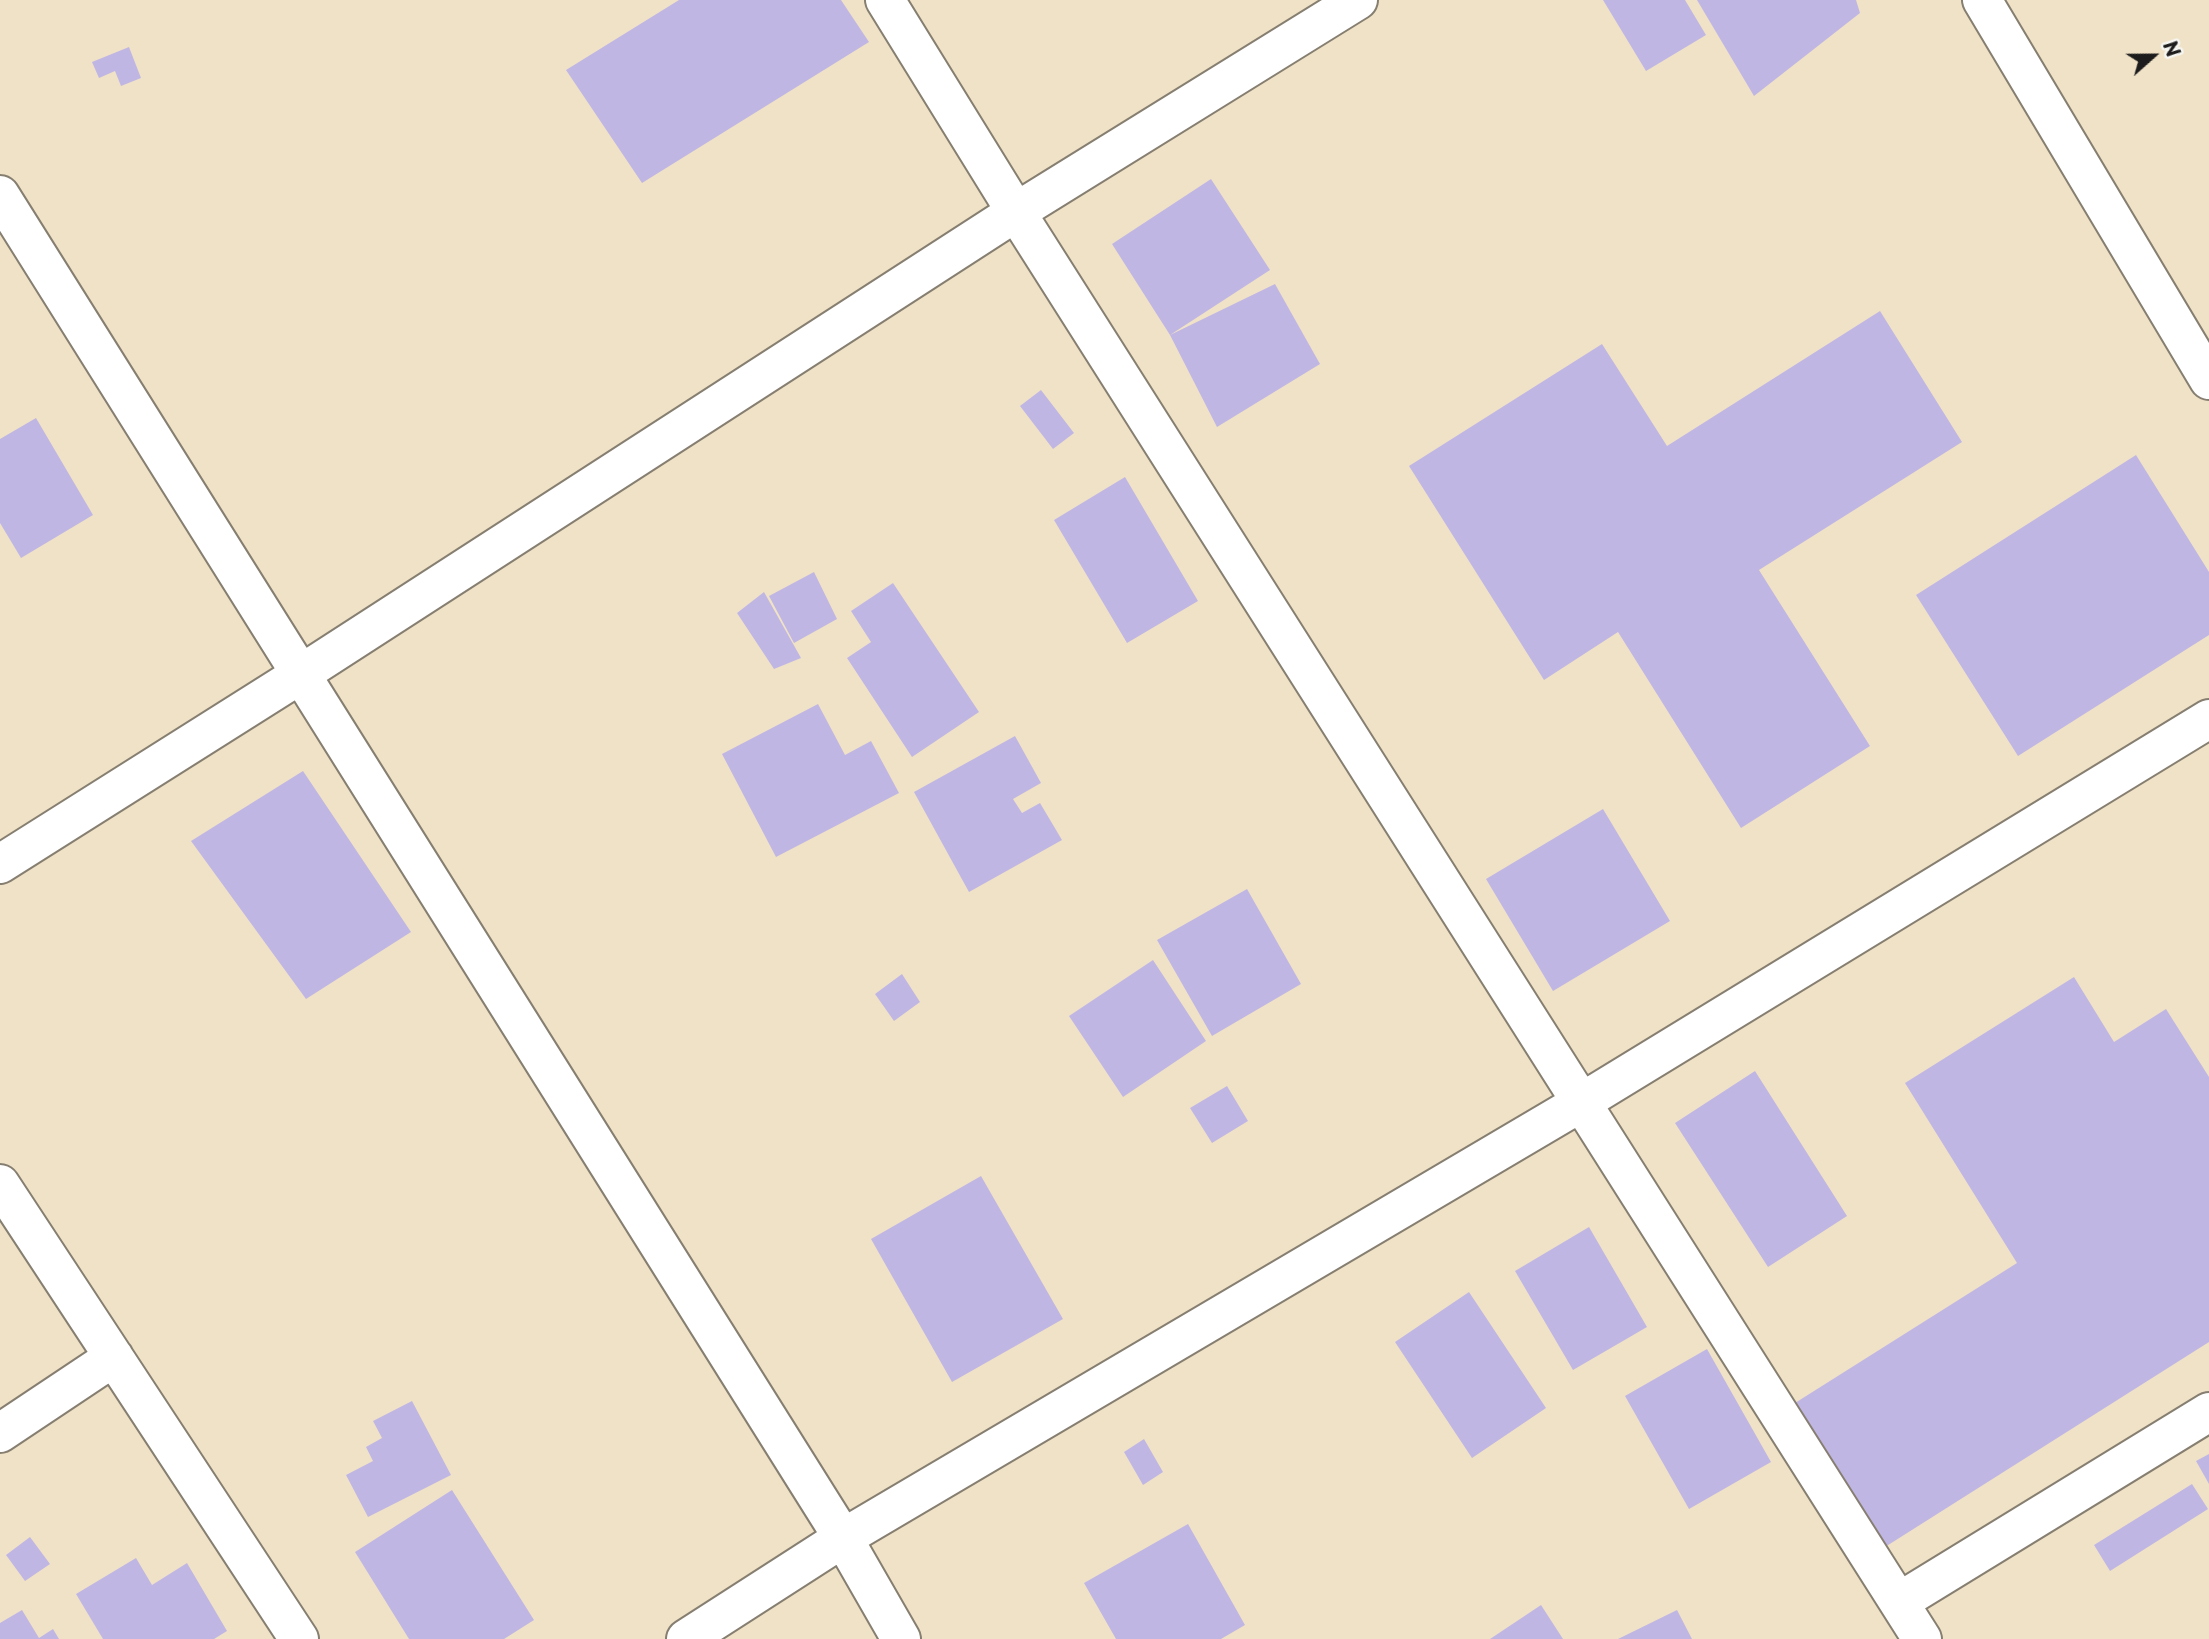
<!DOCTYPE html>
<style>
body{margin:0}
#map{position:relative;width:2209px;height:1639px;overflow:hidden;background:#f0e2c6;font-family:"Playpen Sans",sans-serif}
canvas{display:block}
.north{position:absolute;left:2118px;top:21px;width:70px;height:70px;-webkit-text-stroke:5px #f6f6f2;paint-order:stroke;rotate:69deg;font-size:19px;font-weight:700;line-height:28px;text-align:center;color:#1c1c1c}
.north::after{content:'';display:block;margin:auto;width:24px;height:32px;background:#1c1c1c;clip-path:polygon(50% 0,100% 100%,50% 72%,0 100%)}
</style>
<div id="map">
<canvas width="2209" height="1639"></canvas>
<div class="north">N</div>
</div>
<script>
const ctx = document.querySelector('canvas').getContext('2d');
ctx.lineJoin = 'round';
function paint(path, color) {
  ctx.fillStyle = color;
  ctx.fill(path, 'evenodd');
}
function shape(rows) {
  const path = new Path2D();
  for (const r of rows) {
    path.moveTo(r[0], r[1]);
    for (let i = 2; i < r.length; i += 2) path.lineTo(r[i], r[i + 1]);
  }
  return path;
}
function strokePath(path, color, width, dash) {
  ctx.strokeStyle = color;
  ctx.lineWidth = width;
  ctx.lineCap = dash ? 'butt' : 'round';
  ctx.setLineDash(dash || []);
  ctx.stroke(path);
}
paint(shape([
 [679,0,841,0,869,42,642,183,566,70],
 [1603,0,1685,0,1706,35,1646,71],
 [1697,0,1856,0,1860,13,1754,96],
 [129,47,141,78,121,86,115,71,99,78,92,62],
 [1211,179,1270,270,1170,335,1275,284,1320,364,1217,427,1170,335,1112,244],
 [1880,311,1962,442,1759,570,1870,746,1741,828,1618,632,1544,680,1409,466,1602,344,1667,446],
 [1041,390,1074,433,1053,449,1020,406],
 [36,418,93,515,21,558,0,523,0,439],
 [2136,455,2209,572,2209,635,2018,756,1916,595],
 [1125,477,1198,601,1127,643,1054,520],
 [814,572,837,619,794,643,769,596],
 [893,583,979,712,912,757,847,658,871,642,851,611],
 [764,592,801,658,774,669,737,613],
 [818,704,845,755,871,741,899,793,776,857,722,754],
 [1015,736,1041,783,1013,799,1022,813,1040,803,1062,840,969,892,914,792],
 [303,771,411,932,306,999,191,841],
 [1603,809,1670,921,1553,991,1486,879],
 [1247,889,1301,984,1212,1036,1157,940],
 [1153,960,1206,1041,1123,1097,1069,1016],
 [902,974,920,1002,894,1021,875,994],
 [2074,977,2114,1042,2166,1009,2209,1077,2209,1342,1885,1547,1795,1403,2017,1263,1905,1083],
 [1755,1071,1847,1216,1768,1267,1675,1123],
 [1227,1086,1248,1121,1212,1143,1190,1108],
 [981,1176,1063,1319,952,1382,871,1239],
 [1589,1227,1647,1327,1573,1370,1515,1271],
 [1469,1292,1546,1408,1472,1458,1395,1342],
 [1707,1349,1771,1462,1689,1509,1625,1396],
 [412,1401,451,1475,368,1517,346,1475,373,1461,366,1447,382,1438,373,1421],
 [1144,1439,1163,1472,1143,1485,1124,1452],
 [2209,1454,2209,1484,2196,1461],
 [2192,1484,2208,1509,2110,1571,2094,1545],
 [452,1490,534,1620,504,1639,409,1639,355,1552],
 [1188,1524,1245,1625,1221,1639,1116,1639,1084,1583],
 [30,1537,50,1564,25,1581,6,1555],
 [136,1558,152,1585,187,1563,227,1631,214,1639,103,1639,76,1594],
 [1541,1605,1563,1639,1490,1639],
 [22,1610,39,1638,53,1629,59,1639,0,1639,0,1623],
 [1677,1610,1692,1639,1618,1639]
]), '#c0b6e4');
const minor = shape([
 [885,0,1016,212,1922,1639],
 [1982,0,2209,380],
 [0,195,843,1538,901,1639],
 [0,864,301,674,1016,212,1358,0],
 [0,1184,299,1639],
 [0,1433,114,1357],
 [1899,1602,2209,1412],
 [686,1639,843,1538,1582,1102,2209,719]
]);
strokePath(minor, '#867f71', 42);
strokePath(minor, '#fff', 38);
</script>
